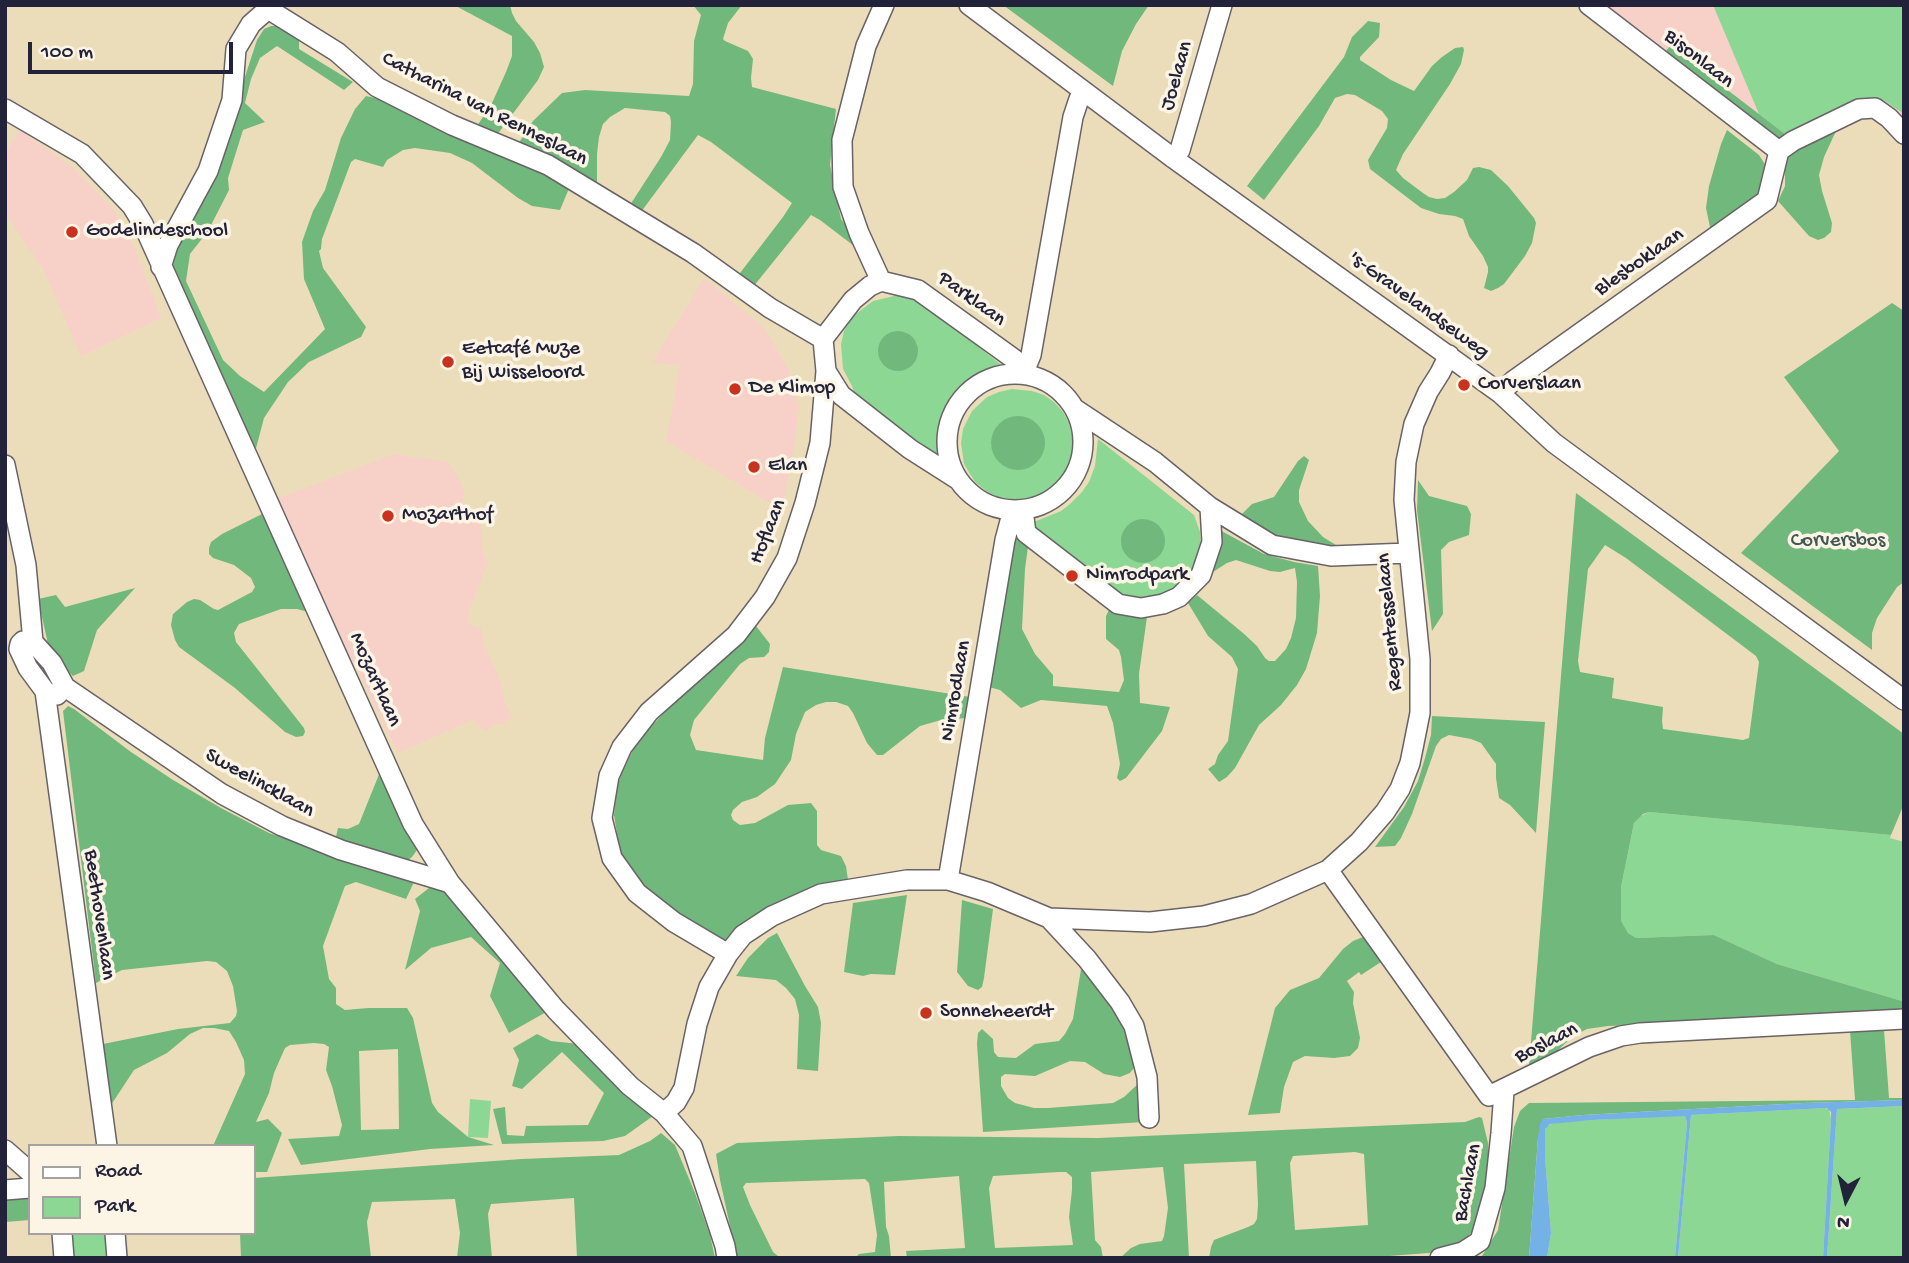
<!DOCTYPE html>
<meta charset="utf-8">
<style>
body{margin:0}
#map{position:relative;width:1909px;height:1263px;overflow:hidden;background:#ecddba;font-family:"Gochi Hand",sans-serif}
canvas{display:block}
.frame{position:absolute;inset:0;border:7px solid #22223b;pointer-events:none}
.legend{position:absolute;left:28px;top:1144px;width:228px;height:91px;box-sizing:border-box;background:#fcf5e5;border:2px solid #a5a1a1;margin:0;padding:9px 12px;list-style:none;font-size:21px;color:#22223b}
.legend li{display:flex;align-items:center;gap:14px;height:35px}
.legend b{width:35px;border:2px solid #a5a1a1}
.north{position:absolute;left:1811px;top:1165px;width:70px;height:70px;-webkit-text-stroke:5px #fcf5e5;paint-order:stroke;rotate:187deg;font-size:19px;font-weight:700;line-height:28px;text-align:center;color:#22223b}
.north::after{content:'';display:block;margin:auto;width:24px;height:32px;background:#22223b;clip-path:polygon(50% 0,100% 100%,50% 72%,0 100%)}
.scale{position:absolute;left:28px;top:42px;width:205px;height:32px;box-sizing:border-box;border:4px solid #22223b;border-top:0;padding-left:9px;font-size:21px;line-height:24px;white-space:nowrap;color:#22223b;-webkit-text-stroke:5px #fcf5e5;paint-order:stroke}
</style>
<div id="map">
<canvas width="1909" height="1263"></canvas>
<div class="frame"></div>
<ul class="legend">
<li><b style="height:9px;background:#fff"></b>Road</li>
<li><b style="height:19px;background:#8cd793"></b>Park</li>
</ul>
<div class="north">N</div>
<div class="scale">100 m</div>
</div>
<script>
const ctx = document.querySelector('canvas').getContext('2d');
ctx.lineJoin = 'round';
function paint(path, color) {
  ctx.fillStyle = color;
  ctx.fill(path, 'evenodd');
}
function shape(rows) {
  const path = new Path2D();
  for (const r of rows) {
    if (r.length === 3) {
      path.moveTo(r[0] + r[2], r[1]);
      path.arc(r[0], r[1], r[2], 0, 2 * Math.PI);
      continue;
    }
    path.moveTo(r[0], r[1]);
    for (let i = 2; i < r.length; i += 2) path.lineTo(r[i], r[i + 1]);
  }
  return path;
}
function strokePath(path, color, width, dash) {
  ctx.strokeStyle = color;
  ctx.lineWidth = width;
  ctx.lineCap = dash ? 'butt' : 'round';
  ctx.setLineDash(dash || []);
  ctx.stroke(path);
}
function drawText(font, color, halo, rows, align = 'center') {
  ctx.font = font + ' "Gochi Hand",sans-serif';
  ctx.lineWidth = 7;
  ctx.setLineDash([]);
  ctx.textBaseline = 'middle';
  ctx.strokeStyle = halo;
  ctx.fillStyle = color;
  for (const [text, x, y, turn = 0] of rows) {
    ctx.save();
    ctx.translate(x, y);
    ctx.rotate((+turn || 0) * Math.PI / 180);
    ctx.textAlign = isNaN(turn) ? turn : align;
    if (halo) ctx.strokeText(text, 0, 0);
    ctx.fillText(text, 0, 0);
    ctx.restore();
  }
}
paint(shape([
 [1589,5,1904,5,1904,134,1875,108,1789,137],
 [20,130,73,168,115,211,133,244,161,318,81,356,43,269,5,213,5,153],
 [704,278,765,329,789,370,799,408,795,442,782,510,666,441,680,365,652,363],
 [394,454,448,462,464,488,463,512,480,519,484,557,489,560,469,611,468,624,482,629,484,643,501,683,505,703,512,718,502,724,495,724,486,731,472,720,398,753,274,500]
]), '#f7d1c7');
paint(shape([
 [1713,5,1904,5,1904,114,1885,101,1871,98,1854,105,1789,137,1759,114],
 [898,295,915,297,1004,367,979,376,965,387,953,400,942,427,940,444,941,457,854,397,853,388,843,369,841,344,844,331,850,320,856,314,873,301],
 [905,332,913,338,917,344,917,357,909,368,896,371],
 [1012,389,1032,391,1044,395,1054,402,1063,412,1069,423,1072,435,1073,448,1069,466,1059,482,1043,494,1031,499,1018,501,998,497,986,491,975,482,964,464,961,443,963,429,972,411,987,397,999,392],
 [1030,420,1038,426,1044,439,1044,448,1038,460,991,446,992,437,998,425],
 [1098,439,1194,515,1200,532,1201,549,1196,566,1181,586,1150,600,1123,597,1030,526,1034,522,1061,511,1070,504,1082,492,1089,482,1095,466],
 [1649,812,1891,835,1890,838,1904,842,1904,1008,1902,1001,1777,964,1714,935,1636,938,1628,933,1620,921,1621,887,1634,823,1639,817],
 [470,1099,491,1101,488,1138,468,1137],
 [1904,1106,1904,1258,1827,1258,1837,1109],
 [1825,1108,1829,1109,1831,1119,1823,1258,1678,1258,1691,1115],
 [1683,1115,1685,1116,1687,1123,1675,1258,1547,1258,1551,1233,1545,1157,1545,1129,1547,1126,1556,1122],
 [71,1233,106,1233,109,1258,73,1258]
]), '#8cd793');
paint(shape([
 [454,5,510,5,512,13,516,21,534,42,540,53,544,67,538,80,497,135,477,126,492,103,506,72,512,56,512,36],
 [693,5,742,5,728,23,723,39,725,41,748,51,750,54,753,59,751,78,752,87,836,109,830,165,841,219,857,239,858,249,820,220,811,215,753,287,737,277,783,217,792,203,711,142,698,135,641,212,630,205,661,157,670,140,671,122,670,116,665,112,625,108,610,117,603,124,599,137,597,154,597,185,518,144,533,121,562,93,585,90,689,96,693,84,694,41,701,15],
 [1003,5,1149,5,1136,24,1122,51,1113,86],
 [1368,21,1380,23,1379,37,1360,57,1360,60,1391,80,1414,91,1432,66,1442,57,1455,48,1463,47,1464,50,1461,64,1450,84,1403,154,1396,170,1403,178,1423,193,1429,197,1437,199,1445,198,1454,192,1467,180,1473,168,1479,167,1491,170,1508,186,1534,218,1536,223,1532,243,1525,256,1504,284,1498,288,1491,291,1484,288,1488,272,1488,267,1483,256,1469,236,1463,219,1455,216,1439,214,1421,208,1370,169,1368,160,1387,128,1388,119,1382,111,1355,95,1347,94,1335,98,1319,126,1264,200,1247,186,1344,57,1352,37],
 [271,26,279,26,299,39,299,49,353,82,344,90,277,46,260,58,251,79,245,103,265,122,243,130,228,178,229,190,208,231,190,254,186,281,223,360,240,376,264,392,325,329,304,279,302,242,313,211,325,190,341,138,355,109,366,96,384,100,570,186,560,210,532,206,518,198,472,163,450,153,415,148,403,150,387,160,383,167,355,159,351,162,322,239,321,249,319,251,323,268,366,327,361,337,309,362,288,382,264,418,254,456,172,278,175,244,212,178,257,40,264,29],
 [1670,46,1789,137,1778,143,1659,60],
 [1727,130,1759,155,1766,166,1758,197,1711,232,1706,208,1709,186,1721,144],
 [1836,131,1824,157,1819,175,1822,191,1832,223,1831,232,1824,238,1818,240,1809,236,1778,201,1785,186,1785,175,1782,163,1784,156],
 [1892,303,1904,311,1904,582,1897,587,1877,618,1872,633,1872,650,1741,553,1839,451,1784,377],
 [898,351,20],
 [1018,443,27],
 [1304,456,1309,460,1299,490,1299,502,1308,521,1323,537,1336,545,1354,550,1299,546,1236,520,1252,504,1274,497,1298,461],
 [1418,480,1429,496,1467,506,1471,514,1469,535,1449,542,1441,550,1443,614,1432,631,1417,510],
 [1576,493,1904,734,1904,804,1891,835,1649,812,1643,814,1634,823,1621,887,1621,921,1628,933,1636,938,1714,935,1777,964,1902,1001,1904,1014,1608,1026,1587,1029,1572,1037,1539,1068,1529,1066],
 [1605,545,1626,558,1756,656,1759,662,1749,738,1743,740,1663,729,1662,721,1663,707,1612,698,1614,678,1580,672,1578,661,1588,569],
 [262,514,308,612,297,609,281,609,239,624,234,633,236,642,304,728,305,732,303,736,296,737,285,732,235,688,179,647,175,640,171,625,173,614,187,602,194,599,200,600,214,609,218,610,252,592,255,587,251,578,234,565,213,558,209,554,209,548,211,542,222,534],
 [1143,541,22],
 [1216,528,1264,554,1294,562,1318,566,1320,596,1317,633,1306,669,1297,685,1281,705,1259,725,1235,768,1227,777,1219,782,1208,769,1215,764,1218,755,1228,741,1238,669,1232,657,1208,636,1188,603,1197,595,1243,633,1257,646,1265,658,1269,661,1275,661,1286,649,1291,638,1296,618,1297,582,1295,568,1280,572,1270,571,1236,560,1227,563,1213,572,1218,548],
 [1014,536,1028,547,1025,569,1022,629,1035,654,1053,675,1053,686,1119,692,1124,680,1121,657,1119,650,1106,639,1106,616,1110,608,1138,617,1147,617,1139,674,1140,703,1170,707,1162,731,1126,778,1120,781,1117,778,1120,764,1113,723,1107,706,1041,700,1021,708,1000,690,989,687],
 [135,588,97,630,84,671,73,676,50,653,38,599,56,595,65,607],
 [756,626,770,644,769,652,764,657,749,658,740,664,694,720,690,735,696,750,763,760,765,738,783,667,970,697,967,718,941,720,920,726,883,755,877,755,867,743,853,713,848,706,836,702,826,702,816,705,805,712,796,734,791,760,775,784,757,797,742,802,733,810,731,815,733,820,740,825,755,823,788,805,811,803,817,811,817,845,821,850,841,856,846,866,849,887,730,940,721,939,660,902,643,887,625,862,619,846,614,815,617,787,622,772,633,750,647,731,664,713,746,638],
 [68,706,74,709,131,752,173,780,221,808,269,833,415,880,406,899,356,882,345,886,323,946,329,979,336,988,336,1004,345,1010,368,1008,407,1008,413,1018,432,1103,438,1112,468,1137,494,1145,430,1149,301,1165,288,1139,339,1136,342,1125,332,1086,326,1070,329,1047,324,1044,314,1043,290,1045,285,1048,274,1073,269,1093,256,1122,268,1119,282,1133,267,1172,254,1172,254,1146,213,1146,245,1074,244,1060,236,1042,229,1031,214,1028,203,1028,190,1034,167,1053,134,1070,111,1105,103,1044,178,1029,230,1023,236,1016,237,1011,233,986,227,971,216,962,207,961,122,970,96,983,63,711],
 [398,1049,399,1129,361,1130,359,1051],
 [1432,716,1545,722,1536,833,1510,805,1499,798,1496,778,1496,764,1481,743,1471,739,1449,735,1441,739,1436,746,1412,814,1401,838,1395,846,1375,847,1404,807,1418,781,1425,758,1431,735],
 [382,767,417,843,417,850,412,857,408,860,403,861,335,841,338,828,348,829,359,824],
 [434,884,444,888,548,1011,509,1033,490,996,500,963,471,937,431,948,405,970,420,911,415,899],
 [907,895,895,975,871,974,863,976,844,972,853,903],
 [962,900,993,909,984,978,982,987,978,990,968,986,957,972],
 [777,933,805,986,818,1007,821,1023,818,1071,797,1069,799,1015,795,999,786,988,776,980,736,976,748,958,768,938],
 [1363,937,1381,962,1361,975,1359,972,1347,981,1354,992,1353,1003,1360,1038,1358,1048,1350,1056,1334,1058,1305,1056,1293,1062,1284,1087,1280,1113,1248,1115,1275,1008,1290,990,1319,978,1343,949,1353,941],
 [1081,969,1098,986,1128,1032,1137,1064,1130,1073,1120,1077,1104,1074,1085,1062,1070,1061,1035,1076,1005,1074,1001,1077,1001,1086,1008,1098,1015,1103,1034,1108,1048,1108,1113,1103,1124,1097,1139,1083,1144,1122,983,1132,977,1044,978,1033,982,1029,993,1039,994,1052,998,1057,1016,1058,1035,1044,1059,1041,1065,1034,1073,1019],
 [1884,1030,1889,1098,1904,1098,1904,1100,1804,1103,1583,1115,1543,1119,1538,1138,1529,1258,1478,1258,1482,1256,1498,1230,1514,1127,1520,1111,1529,1103,1855,1100,1850,1031],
 [537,1034,551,1041,579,1044,653,1116,625,1136,603,1141,502,1144,493,1109,505,1107,507,1135,524,1136,526,1126,588,1125,604,1093,562,1052,522,1089,512,1086,519,1060,513,1048],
 [1479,1117,1482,1118,1488,1143,1489,1170,1483,1212,1473,1231,1462,1242,1442,1252,1363,1258,1209,1258,1211,1247,1214,1240,1248,1227,1254,1224,1257,1219,1258,1204,1256,1161,1184,1164,1189,1258,1120,1258,1131,1248,1140,1244,1162,1241,1164,1236,1168,1208,1163,1167,1091,1172,1095,1240,1101,1247,1103,1258,907,1258,906,1251,965,1248,959,1176,884,1182,886,1227,889,1236,891,1258,855,1258,859,1254,875,1252,877,1235,869,1183,865,1179,746,1183,743,1187,750,1205,773,1252,778,1256,786,1258,737,1258,720,1180,716,1154,737,1143,899,1136,1098,1138,1465,1122],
 [1355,1152,1364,1154,1368,1225,1295,1230,1290,1163,1293,1156],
 [1059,1172,1066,1172,1072,1177,1072,1190,1069,1217,1073,1245,995,1248,989,1188,993,1176],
 [661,1133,675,1145,695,1193,710,1235,715,1258,577,1258,574,1198,491,1204,488,1214,492,1258,457,1258,460,1233,455,1199,372,1202,367,1222,371,1258,241,1258,240,1233,254,1233,254,1178,522,1159,619,1155,650,1141],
 [30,1195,30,1220,5,1222,5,1196]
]), '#71b87d');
paint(shape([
 [1904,1100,1904,1106,1837,1109,1827,1258,1823,1258,1831,1119,1831,1112,1827,1108,1691,1115,1678,1258,1675,1258,1687,1123,1685,1116,1592,1120,1550,1124,1545,1129,1545,1157,1551,1233,1547,1258,1529,1258,1538,1138,1540,1124,1543,1119,1583,1115,1804,1103]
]), '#73b1e6');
const minor = shape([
 [969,5,1173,158,1500,393,1554,443,1904,700],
 [1589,5,1779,151],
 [268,9,337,52,377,87,452,125,548,165,693,253,770,308,823,339],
 [5,109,82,154,132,206,143,224,413,824,450,883,556,1010,630,1086,664,1113,692,1146,725,1246,727,1258],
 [1779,151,1793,141,1859,109,1875,108,1889,118,1904,134],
 [1173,158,1180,150,1222,5],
 [161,267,168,245,208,171,232,100,236,49,251,24,268,9,267,5],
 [881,281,918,290,1014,359,1023,374],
 [826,371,841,395,910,449,957,479],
 [1023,374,1031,355,1073,117,1079,99,1084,92],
 [1015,442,68],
 [1500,393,1513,381,1767,200,1779,151],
 [1075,409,1155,462,1210,507,1272,545,1331,556,1408,553],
 [5,465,26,565,33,642],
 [1023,510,1026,533,1118,604,1141,608,1163,604,1179,597,1201,575,1212,542,1210,507],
 [23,641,33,642,52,663,65,687,57,695,52,695,45,691,28,668,19,649,20,644,23,641],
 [65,687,222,794,282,826,341,850,450,883],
 [45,691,107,1146],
 [1328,870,1489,1096,1589,1047,1621,1036,1640,1033,1904,1019],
 [948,880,1005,540,1013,510],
 [1049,918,1150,922,1204,916,1251,904,1328,870,1359,842,1385,812,1400,789,1410,763,1420,713,1420,659,1404,500,1406,462,1414,424,1428,392,1440,373,1449,355],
 [728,954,674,922,637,893,612,858,602,818,609,776,622,747,649,712,736,635,765,597,787,558,805,503,820,443,826,371,823,339,853,300,870,286,881,281,859,233,843,187,842,140,866,46,884,5],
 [664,1113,676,1102,684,1088,697,1024,709,987,728,954,743,935,772,916,821,894,907,880,948,880,987,892,1049,918,1087,959,1120,1002,1134,1026,1147,1077,1149,1118],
 [5,1150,30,1172],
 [5,1190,30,1188],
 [62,1233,64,1258],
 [115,1233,117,1258],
 [1440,1258,1463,1252,1480,1241,1495,1188,1501,1133,1504,1091]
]);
strokePath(minor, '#696367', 22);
strokePath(minor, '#fff', 19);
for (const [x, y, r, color] of [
 [72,232,7,"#c8321e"],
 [448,362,7,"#c8321e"],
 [1464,385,7,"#c8321e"],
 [735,389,7,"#c8321e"],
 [754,467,7,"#c8321e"],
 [388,516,7,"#c8321e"],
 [1072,576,7,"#c8321e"],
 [926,1013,7,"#c8321e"]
]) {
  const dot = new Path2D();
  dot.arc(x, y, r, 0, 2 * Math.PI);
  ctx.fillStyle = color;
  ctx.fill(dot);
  strokePath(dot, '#fcf5e5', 2.5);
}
drawText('21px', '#22223b', '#fcf5e5', [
 ["Bisonlaan",1698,60,38],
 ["Joelaan",1178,76,-74],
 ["Catharina van Renneslaan",484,110,27],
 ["Blesboklaan",1640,263,-35],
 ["Parklaan",971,300,36],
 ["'s-Gravelandseweg",1418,306,36],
 ["Hoflaan",769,532,-68],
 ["Regentesselaan",1391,622,-95],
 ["Mozartlaan",374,680,66],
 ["Nimrodlaan",957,691,-80],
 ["Sweelincklaan",259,784,29],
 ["Beethovenlaan",98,915,82],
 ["Boslaan",1547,1044,-27],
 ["Bachlaan",1469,1183,-79]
]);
drawText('21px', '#22223b', '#fcf5e5', [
 ["Godelindeschool",86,232],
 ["Eetcafé Muze",462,350],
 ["Bij Wisseloord",462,374],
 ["Corverslaan",1478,385],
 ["De Klimop",749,389],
 ["Elan",768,467],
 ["Mozarthof",402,516],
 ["Nimrodpark",1086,576],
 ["Sonneheerdt",940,1013]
], 'left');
drawText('21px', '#425855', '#fcf5e5', [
 ["Corversbos",1838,542]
]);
</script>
